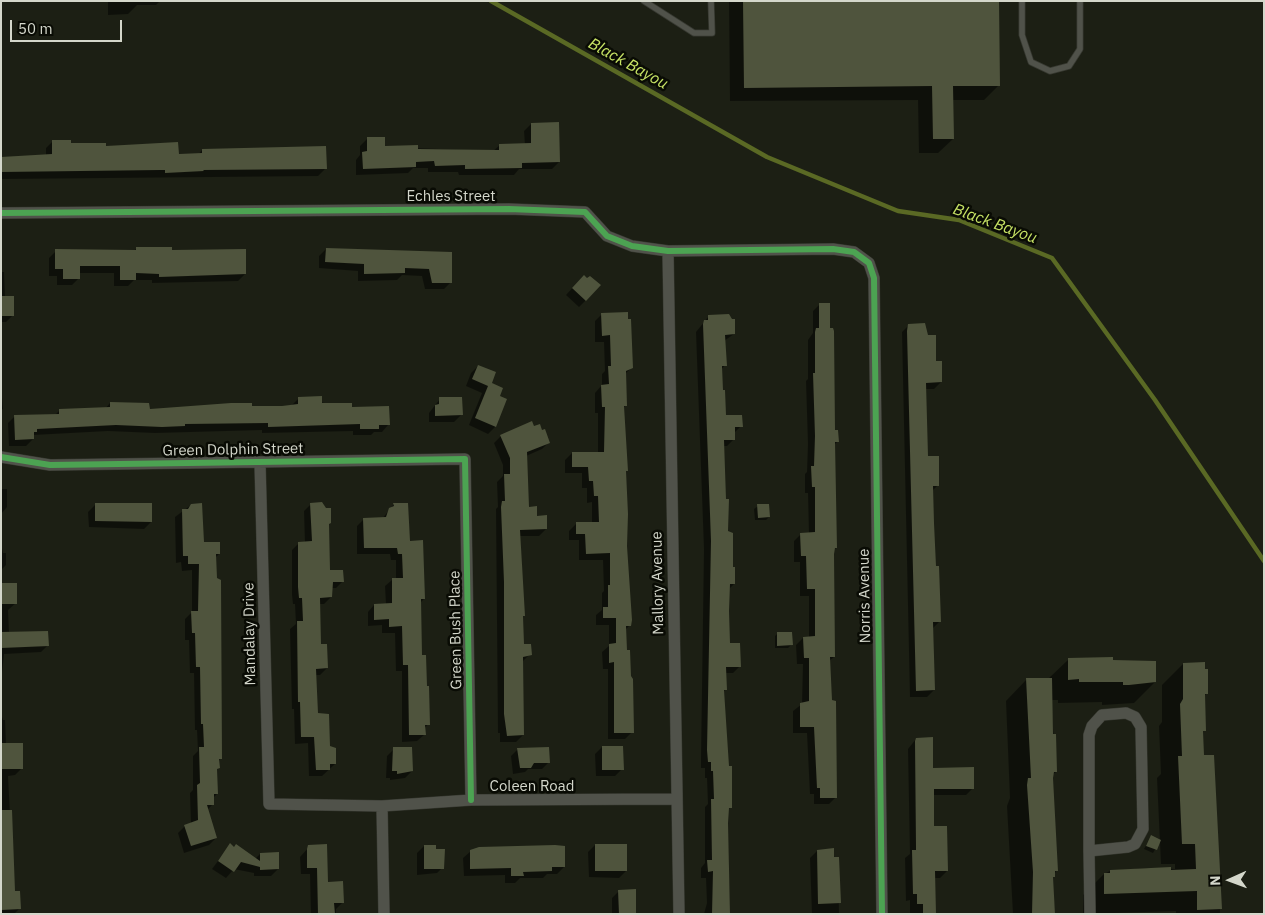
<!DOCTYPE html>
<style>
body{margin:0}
#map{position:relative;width:1265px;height:915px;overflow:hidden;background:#1c1f14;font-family:"IBM Plex Sans",sans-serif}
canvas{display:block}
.frame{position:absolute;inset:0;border:2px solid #d4d7cb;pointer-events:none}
.north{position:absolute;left:1205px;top:855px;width:50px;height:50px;-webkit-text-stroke:4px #090b04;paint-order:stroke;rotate:268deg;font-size:14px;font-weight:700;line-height:20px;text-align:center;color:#d4d7cb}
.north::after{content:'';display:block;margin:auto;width:18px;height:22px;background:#d4d7cb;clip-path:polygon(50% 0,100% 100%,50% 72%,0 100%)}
.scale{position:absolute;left:10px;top:20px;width:112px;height:22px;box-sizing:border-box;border:2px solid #d4d7cb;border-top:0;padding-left:6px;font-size:15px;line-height:18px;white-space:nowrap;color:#d4d7cb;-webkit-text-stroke:4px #090b04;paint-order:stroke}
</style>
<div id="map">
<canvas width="1265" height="915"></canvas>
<div class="frame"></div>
<div class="north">N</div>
<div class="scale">50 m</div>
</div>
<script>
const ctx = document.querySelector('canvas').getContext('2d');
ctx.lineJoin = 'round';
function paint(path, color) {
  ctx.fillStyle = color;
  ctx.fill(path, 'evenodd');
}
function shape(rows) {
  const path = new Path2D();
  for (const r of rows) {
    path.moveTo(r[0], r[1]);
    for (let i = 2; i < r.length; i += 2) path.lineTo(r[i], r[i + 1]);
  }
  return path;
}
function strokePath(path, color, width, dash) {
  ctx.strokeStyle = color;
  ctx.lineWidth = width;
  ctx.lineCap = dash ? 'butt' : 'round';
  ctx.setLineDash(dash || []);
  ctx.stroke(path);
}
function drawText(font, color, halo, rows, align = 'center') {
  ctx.font = font + ' "IBM Plex Sans",sans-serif';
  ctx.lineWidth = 5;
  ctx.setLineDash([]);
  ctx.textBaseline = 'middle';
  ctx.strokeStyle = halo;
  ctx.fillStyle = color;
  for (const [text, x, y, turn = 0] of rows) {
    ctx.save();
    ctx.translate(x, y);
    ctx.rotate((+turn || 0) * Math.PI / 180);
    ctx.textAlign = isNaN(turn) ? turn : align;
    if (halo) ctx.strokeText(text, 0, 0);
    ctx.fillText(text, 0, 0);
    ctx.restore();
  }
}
paint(shape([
 [108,1,160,1,156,5,137,5,128,14,108,15],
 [729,1,997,1,998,86,984,100,952,100,953,139,938,153,919,153,918,100,730,101],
 [531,124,559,162,552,169,519,169,514,175,459,175,458,172,428,172,428,168,413,168,408,173,356,175,356,160,360,155,360,146,367,139,384,147,493,151,500,145,525,145,524,131],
 [53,141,178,155,198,155,202,150,325,169,318,176,1,179,1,158,46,156,46,148],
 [136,249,171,251,245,274,238,281,152,283,152,280,134,280,128,286,114,286,114,273,79,273,79,278,72,285,57,285,57,276,49,276,49,258,56,251,134,251],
 [326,249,451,253,451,282,444,289,425,289,422,276,402,275,397,280,358,281,358,271,319,268,319,256],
 [1,258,2,272,4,272,5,297,13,315,6,322,1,322],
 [577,283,586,300,579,307,566,295],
 [820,304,834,432,837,442,833,446,836,548,833,550,834,657,829,661,836,797,829,804,814,804,814,794,810,794,807,733,793,733,793,711,802,704,803,664,797,664,796,645,803,638,809,638,809,596,800,596,800,562,794,562,794,541,801,534,809,534,808,493,805,493,805,474,807,472,808,444,806,381,808,379,808,340,813,333,813,311],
 [602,314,632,367,625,374,626,405,623,408,627,470,625,472,626,546,630,625,625,630,632,732,625,739,608,739,608,669,603,669,602,652,609,646,609,625,596,625,596,615,602,610,602,593,604,591,603,560,579,560,579,540,569,540,569,531,576,524,592,523,592,502,587,503,587,488,582,488,582,473,565,473,565,460,572,453,598,453,598,413,595,413,595,393,602,385,602,374,605,371,604,342,595,342,595,321],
 [709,316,734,334,724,341,725,365,721,370,725,416,741,426,734,433,734,439,727,446,723,446,727,532,734,584,728,590,728,644,740,666,733,673,725,673,726,689,723,692,731,807,727,810,730,914,704,914,707,903,706,878,701,878,701,868,705,863,705,807,708,804,707,778,705,778,705,768,701,768,701,758,704,549,696,332],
 [909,325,935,362,941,382,934,389,925,389,927,457,938,485,932,491,932,523,940,621,933,628,934,690,927,697,910,697,902,332],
 [478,366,498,397,495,427,488,434,469,425,482,393,466,386,471,373],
 [1,386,3,409,1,410],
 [299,398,350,408,388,425,382,432,374,432,371,435,353,435,353,431,262,433,262,430,155,433,108,431,33,435,33,439,26,446,9,446,8,423,15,416,54,416,60,410,105,409,110,403,148,410,283,407,292,405],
 [440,399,461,415,454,422,429,422,429,413],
 [533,428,549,442,542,449,526,456,527,508,546,529,539,536,520,536,524,615,522,618,523,645,530,654,522,662,523,735,516,742,500,742,500,733,498,733,496,509,498,507,497,482,503,476,503,465,494,443,501,436],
 [1,489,7,489,7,507,1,514],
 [311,504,327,525,329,571,343,581,336,588,331,588,331,597,324,604,319,604,320,645,327,668,320,675,315,675,317,714,335,764,322,776,309,776,308,743,295,744,294,709,292,709,290,629,296,624,295,604,293,604,292,595,292,550,299,543,305,543,304,511],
 [394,504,409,542,424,599,420,603,420,656,428,724,424,729,424,735,417,741,402,742,402,671,396,671,395,633,382,633,382,625,368,626,368,612,374,605,386,604,385,586,392,580,396,579,396,560,391,560,390,554,357,554,357,526,364,519,382,519],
 [95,505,151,522,144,529,89,527,88,512],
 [191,505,203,544,219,554,215,558,220,758,216,770,217,794,213,798,213,804,207,810,216,838,209,845,184,853,178,833,185,826,191,824,190,793,193,790,193,756,198,751,197,730,195,730,194,673,190,673,189,640,185,640,185,619,192,612,192,570,182,571,181,562,176,563,175,517],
 [758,506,769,517,766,520,755,520,754,509],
 [1,544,3,553,6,553,6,565,1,570],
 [2,585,16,603,8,610,9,633,48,645,41,652,4,654,1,682],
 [778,633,791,645,788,648,775,648,775,636],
 [1069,659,1112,661,1155,682,1134,703,1102,705,1102,702,1058,703,1058,700,1051,700,1056,772,1052,775,1056,871,1052,879,1055,914,1013,914,1007,806,1010,798,1006,701,1027,679,1048,679],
 [1183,664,1207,693,1204,696,1202,757,1219,861,1220,914,1176,914,1176,911,1083,914,1083,895,1104,874,1110,871,1146,868,1175,869,1175,864,1161,864,1157,778,1161,774,1159,726,1162,722,1162,685],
 [1,714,3,720,5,720,6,744,22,768,15,775,8,776,14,893,20,908,14,914,1,914],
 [916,739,932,769,973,788,966,795,933,795,932,827,947,871,940,878,934,878,935,914,910,914,910,900,906,901,905,858,910,854,908,749],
 [602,747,622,769,615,776,596,776,595,754],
 [394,749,412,771,405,778,390,780,390,778,386,778,387,756],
 [518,749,549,762,542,769,528,769,525,772,513,774,511,756],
 [1151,837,1160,841,1153,853,1144,849],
 [230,845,255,859,260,854,278,869,271,876,254,876,254,873,234,869,226,878,212,869],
 [595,845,626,871,619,878,589,877,588,852],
 [424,846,435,850,444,850,444,866,437,873,417,875,417,853],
 [309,847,327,883,343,902,336,909,336,914,311,914,310,874,301,874,300,857],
 [471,851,564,867,557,874,547,874,543,878,520,878,515,883,505,883,505,875,464,876,463,858],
 [817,851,838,858,839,914,812,914,810,858],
 [619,891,635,914,612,914,612,898]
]), '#0007');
strokePath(shape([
 [491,1,767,157,898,211,959,220,1052,258,1155,400,1264,561]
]), '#5a6924', 4.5);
paint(shape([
 [743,1,999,1,1000,86,953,86,954,139,933,139,932,86,744,88],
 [559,122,560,162,522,163,522,168,465,169,465,165,435,166,434,161,416,162,416,167,363,169,362,152,367,151,367,137,385,137,385,146,418,145,418,149,499,150,499,144,531,143,531,123],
 [52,140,71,140,71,143,106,143,106,146,178,142,179,154,202,153,202,149,326,146,327,169,203,170,204,171,165,173,165,170,160,170,1,172,1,157,52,154],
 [136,247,172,247,172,250,246,249,246,274,159,277,159,274,136,273,136,280,120,280,120,266,80,266,80,279,63,279,63,269,55,269,55,249,136,250],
 [326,248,452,252,452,283,432,283,429,269,405,268,405,273,364,274,364,264,325,262],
 [584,275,587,278,590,276,601,285,586,301,572,288],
 [1,296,14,296,14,316,1,316],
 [819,303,830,303,830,328,833,328,834,331,835,430,838,430,839,442,835,442,837,548,835,548,834,554,835,657,830,657,832,700,836,701,837,798,820,798,820,788,817,788,814,727,800,727,800,703,809,701,809,658,804,658,803,637,815,636,815,589,807,589,806,556,801,556,800,533,815,532,815,487,812,487,811,466,814,466,815,436,813,373,815,373,815,332,816,328,819,328],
 [628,312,628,319,631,319,633,368,626,371,627,406,624,406,628,471,626,471,628,514,627,546,632,620,631,626,626,626,627,650,630,650,631,676,633,679,634,733,614,733,614,662,609,663,609,644,616,643,616,618,603,618,603,607,608,607,608,585,610,585,610,553,586,554,585,534,576,534,576,522,599,522,598,496,594,496,593,481,589,481,588,467,572,467,572,452,604,452,605,407,602,407,601,385,609,384,608,366,611,366,610,335,602,336,601,313],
 [729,314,732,319,735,319,735,334,725,335,727,366,722,366,723,390,725,390,726,415,742,415,743,427,735,427,735,440,724,440,726,499,729,499,728,531,733,533,733,567,735,567,735,584,730,584,729,611,730,643,740,643,741,667,726,667,727,690,724,690,729,766,732,766,732,808,729,808,728,823,730,914,712,914,713,871,708,872,707,860,712,860,711,799,714,799,713,771,711,771,711,762,708,762,707,750,711,541,703,324,704,320,708,320,708,315],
 [925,323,928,335,936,335,936,361,942,361,942,382,926,383,928,456,939,456,939,486,933,486,934,523,936,566,939,566,941,622,933,622,935,690,916,691,907,331,908,324],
 [478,365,496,372,492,383,503,388,500,396,507,399,496,427,475,418,488,386,472,379],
 [322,396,322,403,352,403,352,407,389,406,390,425,379,425,379,429,360,429,360,424,268,427,268,423,185,424,185,426,162,427,116,425,37,429,37,432,34,432,34,439,15,440,14,415,59,414,59,409,110,407,110,402,149,403,150,409,231,403,252,403,252,406,282,406,298,404,298,397],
 [439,397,462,397,463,415,435,416,435,405,439,404],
 [532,421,534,426,540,424,542,430,545,429,550,443,527,452,529,507,537,506,537,516,547,515,547,529,520,530,525,616,523,616,524,644,531,644,532,655,523,657,524,735,507,736,504,714,504,582,501,507,502,501,505,501,504,474,510,474,510,458,500,435],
 [322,502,326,508,331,508,331,523,329,524,330,570,343,570,344,582,333,582,332,597,320,598,321,644,327,644,328,668,316,669,318,713,329,714,330,746,336,748,336,764,330,764,330,770,316,770,314,737,301,737,300,702,298,702,297,621,303,621,302,598,299,598,298,587,298,542,312,541,310,503],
 [95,503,152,503,152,522,95,521],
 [202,503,204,542,220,542,220,554,216,554,217,578,221,580,222,759,219,759,220,768,217,769,218,794,214,794,214,805,207,805,217,838,191,846,184,825,198,820,197,785,200,783,199,747,204,747,203,724,201,724,200,667,196,667,195,633,192,633,191,611,198,611,199,564,188,564,188,556,183,556,182,509,188,509,191,504],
 [393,503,408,503,410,541,423,540,425,599,421,599,422,655,426,655,427,686,429,686,430,725,425,725,426,735,409,735,408,665,403,665,402,626,389,627,389,619,374,620,374,604,392,603,392,578,403,578,402,554,398,554,397,548,364,548,363,518,386,517,389,508,394,506],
 [757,504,769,504,770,517,758,518],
 [2,583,17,583,17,604,2,604],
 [48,631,49,646,1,648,1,632],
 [777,632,792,632,793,645,777,646],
 [1113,657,1113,660,1156,661,1156,682,1129,685,1123,685,1123,682,1079,682,1079,679,1068,680,1068,658],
 [1205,662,1205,669,1208,669,1208,694,1205,694,1206,731,1203,731,1204,755,1214,755,1222,909,1197,910,1197,891,1104,894,1104,873,1110,873,1110,870,1171,867,1171,870,1196,869,1195,844,1182,844,1178,756,1182,756,1180,704,1183,699,1183,663],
 [1026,678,1052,678,1053,734,1056,734,1057,772,1054,772,1053,778,1058,871,1055,871,1055,877,1053,877,1055,914,1032,914,1033,872,1027,785,1028,778,1031,778],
 [933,737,933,768,974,767,974,789,934,789,934,826,947,826,948,871,935,871,936,914,923,914,923,904,917,904,917,894,913,894,912,850,916,850,916,847,915,741,916,738],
 [1,743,23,743,23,769,1,769],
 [602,746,623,746,624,770,602,770],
 [393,747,412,747,413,771,397,774,397,771,392,771],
 [549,747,550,763,534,763,531,768,520,768,517,748],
 [1,810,12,810,15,891,20,891,21,909,1,910],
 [1151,835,1161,840,1157,850,1146,846],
 [230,843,234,847,236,844,260,861,260,853,279,852,279,869,260,870,260,867,241,862,234,872,218,861],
 [327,844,328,882,343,881,344,903,334,903,335,914,318,914,317,868,307,868,307,849,308,845],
 [595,844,627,844,627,871,595,871],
 [424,845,436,845,436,849,445,849,444,869,424,869],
 [555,845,565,846,565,867,552,867,552,871,523,872,524,876,511,876,511,868,470,869,470,850,479,847],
 [834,848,834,857,839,857,841,903,818,904,817,850],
 [636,889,636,914,619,914,618,890]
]), '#4f543d');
const lane = shape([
 [644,1,694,33,712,33,711,1],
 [1022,1,1022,35,1031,62,1050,71,1069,66,1080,49,1080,1]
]);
const street = shape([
 [1,213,509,209,585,212,607,236,632,246,668,251,833,249,854,252,869,263,874,278,882,914],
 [668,251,679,914],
 [1,457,50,465,465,459,471,800],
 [260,463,269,804,382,806,471,800,676,799],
 [1126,713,1135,717,1141,727,1143,829,1135,844,1128,847,1089,851,1089,735,1092,726,1102,715,1126,713],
 [382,806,384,914],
 [1089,851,1090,914]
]);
strokePath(lane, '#373931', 7);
strokePath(street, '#373931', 12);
strokePath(lane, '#50524a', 5.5);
strokePath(street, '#50524a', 11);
strokePath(shape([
 [1,213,509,209,585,212,607,236,632,246,668,251,833,249,854,252,869,263,874,278,882,914],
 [1,457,50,465,465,459,471,800]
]), '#4ca352', 6);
drawText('15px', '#d4d7cb', '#090b04', [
 ["Echles Street",451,197],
 ["Green Dolphin Street",233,450,-1],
 ["Mallory Avenue",658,583,-91],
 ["Norris Avenue",865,596,-91],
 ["Green Bush Place",456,630,-91],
 ["Mandalay Drive",250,634,-91],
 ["Coleen Road",532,787]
]);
drawText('italic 16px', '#c7e365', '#090b04', [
 ["Black Bayou",628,64,29],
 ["Black Bayou",995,224,20]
]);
</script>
